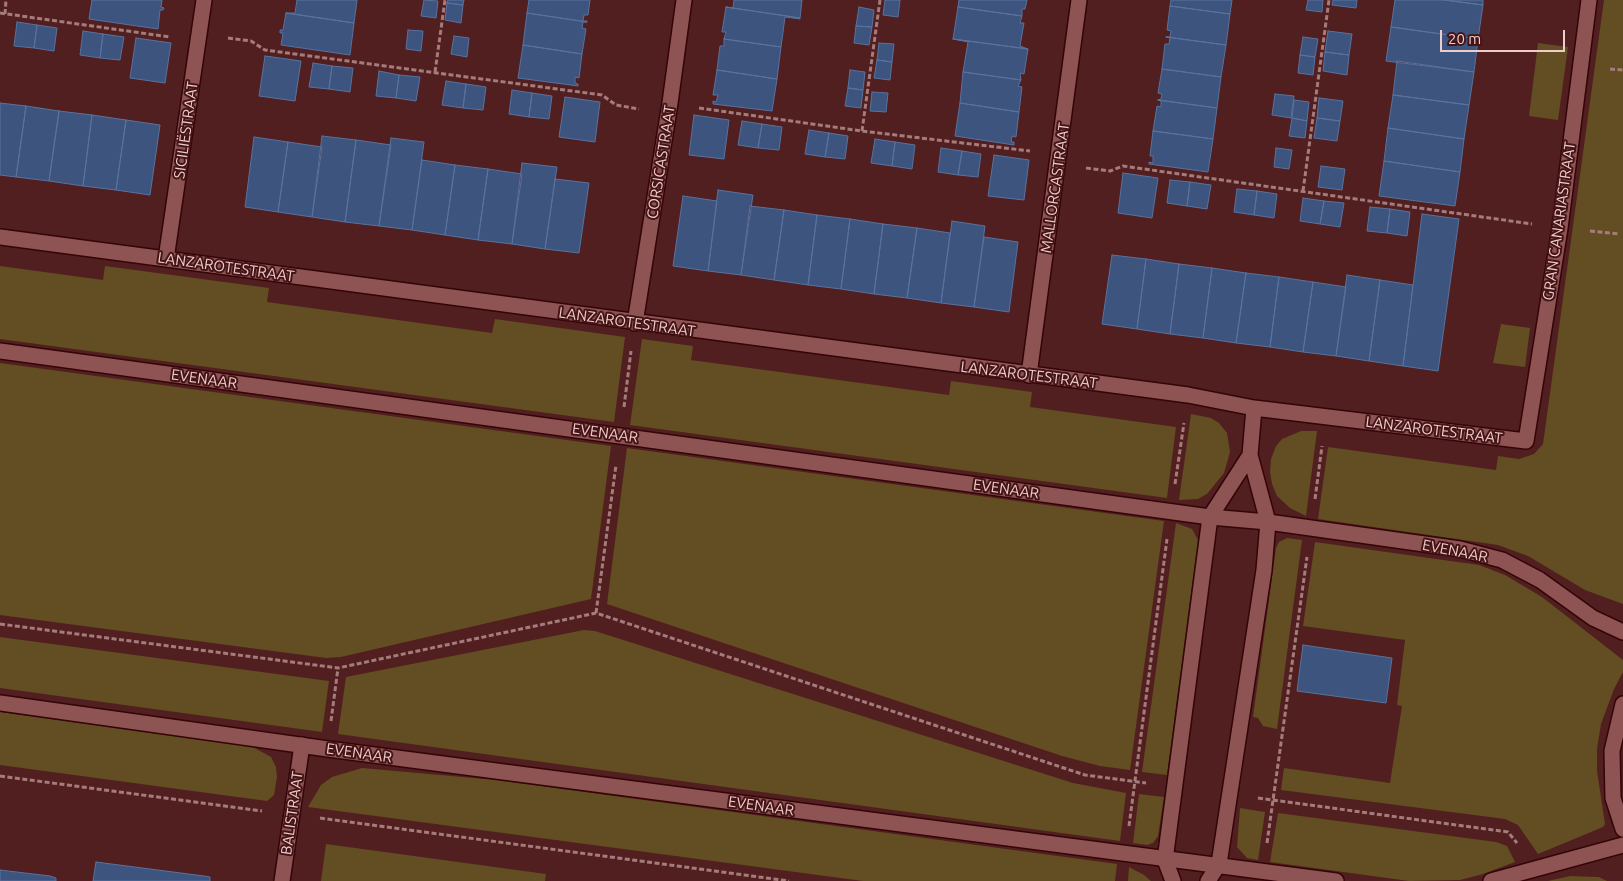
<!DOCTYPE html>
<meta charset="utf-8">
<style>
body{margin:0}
#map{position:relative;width:1623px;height:881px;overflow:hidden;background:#511f1f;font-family:Ubuntu,sans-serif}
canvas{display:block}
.scale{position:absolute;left:1440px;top:30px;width:125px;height:22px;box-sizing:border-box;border:2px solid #eeccca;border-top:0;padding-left:6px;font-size:15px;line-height:18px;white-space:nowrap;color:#eeccca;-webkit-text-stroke:4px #451416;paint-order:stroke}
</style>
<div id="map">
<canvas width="1623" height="881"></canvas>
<div class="scale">20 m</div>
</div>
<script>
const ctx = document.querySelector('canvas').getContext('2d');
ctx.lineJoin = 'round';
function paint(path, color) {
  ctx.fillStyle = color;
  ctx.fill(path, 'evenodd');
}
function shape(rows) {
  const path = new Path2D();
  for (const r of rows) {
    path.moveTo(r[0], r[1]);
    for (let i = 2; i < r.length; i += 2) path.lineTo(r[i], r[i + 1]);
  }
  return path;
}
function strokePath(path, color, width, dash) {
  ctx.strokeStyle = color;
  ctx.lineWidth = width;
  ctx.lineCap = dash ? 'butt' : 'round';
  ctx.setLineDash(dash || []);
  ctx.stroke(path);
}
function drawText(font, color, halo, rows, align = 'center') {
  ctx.font = font + ' Ubuntu,sans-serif';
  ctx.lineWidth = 4;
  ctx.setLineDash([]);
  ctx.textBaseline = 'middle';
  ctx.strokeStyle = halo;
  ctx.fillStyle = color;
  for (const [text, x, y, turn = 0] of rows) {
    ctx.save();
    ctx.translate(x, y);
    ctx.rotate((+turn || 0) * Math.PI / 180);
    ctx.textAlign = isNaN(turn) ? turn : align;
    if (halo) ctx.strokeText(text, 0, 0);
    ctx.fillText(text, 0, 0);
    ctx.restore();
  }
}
paint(shape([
 [1604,0,1623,0,1623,604,1585,590,1528,556,1498,545,1318,519,1328,447,1496,470,1498,456,1519,459,1534,454,1543,444],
 [1538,43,1568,47,1558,120,1529,116],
 [0,266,103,280,105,266,269,288,267,302,492,333,495,319,625,337,614,422,0,339],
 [1501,324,1530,328,1525,367,1493,363],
 [642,339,693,346,691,360,949,395,951,381,1032,392,1030,407,1176,427,1167,498,630,425],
 [0,363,611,446,591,599,341,657,326,658,0,615],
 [1191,414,1211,418,1219,423,1227,433,1230,452,1224,473,1207,494,1198,499,1179,500],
 [1301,431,1317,431,1306,516,1290,508,1277,496,1272,484,1270,472,1271,459,1276,446,1282,439],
 [627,448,1164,521,1130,770,1100,766,1062,756,607,604],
 [1176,523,1192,529,1198,540,1167,775,1142,772],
 [1287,538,1302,540,1277,729,1263,726,1258,718,1253,717,1276,548,1279,542],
 [1315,542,1479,565,1505,575,1542,597,1623,660,1623,672,1614,689,1601,724,1597,749,1597,771,1605,824,1603,827,1538,854,1518,825,1505,819,1281,790,1284,768,1390,783,1402,706,1397,705,1405,640,1303,626],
 [584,630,595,631,1073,783,1126,793,1120,841,338,734,346,677],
 [0,637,329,681,322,732,0,688],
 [0,712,253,747,271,757,276,767,277,777,274,795,267,801,0,765],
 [362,768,496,780,1117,864,1115,881,863,881,308,807,321,785,332,777],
 [1139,794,1164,797,1158,836,1153,843,1147,845,1133,843],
 [1240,808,1265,812,1258,860,1247,858,1237,847],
 [1278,813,1496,842,1507,846,1515,862,1483,874,1460,880,1409,881,1270,862],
 [326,844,546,874,545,881,321,881],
 [1129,867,1144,875,1151,881,1128,881],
 [1570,876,1599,877,1607,881,1548,881]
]), '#634d23');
const building = shape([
 [92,0,162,0,161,7,164,8,163,10,160,10,158,29,89,19,92,0],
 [297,0,357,0,354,23,286,13,295,13,297,0],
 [424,0,438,1,436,18,421,16,424,0],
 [448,0,464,0,463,5,447,3,448,0],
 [529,0,590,0,588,15,584,15,583,21,587,21,587,22,527,13,529,0],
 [734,0,802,0,800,18,726,7,733,8,734,0],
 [885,0,900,0,898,17,883,15,885,0],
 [959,0,1027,0,1025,9,1022,9,1022,16,958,7,959,0],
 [1171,0,1232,0,1230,14,1170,6,1171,0],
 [1308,0,1323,0,1322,12,1306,10,1308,0],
 [1333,0,1357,0,1356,8,1332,5,1333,0],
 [1395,0,1444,0,1483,5,1478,39,1391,27,1395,0],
 [1444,0,1483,0,1483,5,1444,0],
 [447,3,463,5,461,23,445,20,447,3],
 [1170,6,1230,14,1226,45,1166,37,1170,37,1171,31,1167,30,1170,6],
 [726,7,800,18,800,19,785,17,781,47,724,39,726,32,722,32,726,7],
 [859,7,874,10,872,27,856,26,859,7],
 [958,7,1022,16,1020,23,1024,23,1020,46,1028,49,953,39,958,7],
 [286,13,354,23,350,55,281,45,283,33,280,33,280,30,283,30,286,13],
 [527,13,587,22,583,22,582,28,586,29,582,54,523,45,527,13],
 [17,22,37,25,34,48,14,46,17,22],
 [37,25,57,28,54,51,34,48,37,25],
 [856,26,872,27,869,45,854,43,856,26],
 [1391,27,1478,39,1474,72,1386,61,1391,27],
 [408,30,423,31,421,51,406,49,408,30],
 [83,31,103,34,100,58,80,55,83,31],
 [1328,31,1352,34,1349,55,1325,52,1328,31],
 [103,34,124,37,120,60,100,58,103,34],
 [454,36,469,38,467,57,451,54,454,36],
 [1166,37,1226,45,1221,77,1162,69,1165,44,1169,44,1170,38,1166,37],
 [1303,37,1318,39,1315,57,1300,55,1303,37],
 [136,38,171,43,165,83,130,78,136,38],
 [724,39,781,47,777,79,717,70,720,46,724,46,724,39],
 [953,39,1028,49,1024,74,1020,73,1021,80,963,72,968,42,953,39],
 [879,43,894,44,892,62,877,60,879,43],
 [523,45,582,54,579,78,575,77,575,83,578,84,578,86,518,78,523,45],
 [1325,52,1349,55,1347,75,1323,71,1325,52],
 [1300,55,1315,57,1313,75,1298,73,1300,55],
 [265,56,301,61,295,101,259,96,265,56],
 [877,60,892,62,890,80,874,78,877,60],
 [1397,61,1474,72,1469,105,1393,95,1397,61],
 [313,63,332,66,329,89,309,87,313,63],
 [332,66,353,68,350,92,329,89,332,66],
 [1162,69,1221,77,1217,108,1158,100,1161,99,1162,94,1158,93,1162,69],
 [717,70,777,79,772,111,713,104,713,101,716,102,718,95,713,95,717,70],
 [850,70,865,72,863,90,848,88,850,70],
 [379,71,399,75,396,98,376,96,379,71],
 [963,72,1021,80,1018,86,1022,87,1019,112,960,103,963,72],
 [399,75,420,77,416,101,396,98,399,75],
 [446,81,466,84,463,108,442,105,446,81],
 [466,84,486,87,483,110,463,108,466,84],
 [848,88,863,90,861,108,845,106,848,88],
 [512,90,532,93,529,117,509,114,512,90],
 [872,92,888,93,886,112,870,111,872,92],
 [532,93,552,96,549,119,529,117,532,93],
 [1275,94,1294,96,1291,118,1272,115,1275,94],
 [1393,95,1469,105,1464,139,1388,128,1393,95],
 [565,97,600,102,595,142,559,137,565,97],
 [1319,98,1343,101,1340,121,1317,118,1319,98],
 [1158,100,1217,108,1213,139,1153,131,1157,106,1161,107,1161,101,1158,100],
 [1294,100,1309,102,1307,121,1292,118,1294,100],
 [0,103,26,106,16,177,0,175,0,103],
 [960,103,1019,112,1016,137,1012,136,1011,142,1014,142,1014,145,955,136,960,103],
 [26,106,59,111,49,181,16,177,26,106],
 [59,111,92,115,83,186,49,181,59,111],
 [92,115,126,120,116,190,83,186,92,115],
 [694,115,729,120,724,159,689,155,694,115],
 [1292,118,1307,121,1305,138,1289,136,1292,118],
 [1317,118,1340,121,1337,141,1314,138,1317,118],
 [126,120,160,125,150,195,116,190,126,120],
 [742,121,762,124,758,148,738,145,742,121],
 [762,124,782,127,779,150,758,148,762,124],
 [1388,128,1464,139,1460,172,1384,161,1388,128],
 [809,130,829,133,825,157,805,154,809,130],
 [1153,131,1213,139,1208,172,1149,164,1149,162,1153,163,1153,156,1150,156,1153,131],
 [829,133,848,136,845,159,825,157,829,133],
 [322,136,356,140,345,222,312,217,322,136],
 [254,137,288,142,278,212,245,207,254,137],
 [391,138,424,142,412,230,379,226,391,138],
 [875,139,895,142,892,166,871,163,875,139],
 [356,140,391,145,379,226,345,222,356,140],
 [288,142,322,147,312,217,278,212,288,142],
 [895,142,915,145,912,169,892,166,895,142],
 [941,148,962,151,958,175,938,172,941,148],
 [1276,148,1292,150,1289,169,1274,167,1276,148],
 [962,151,981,154,978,177,958,175,962,151],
 [994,155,1029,160,1024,200,988,196,994,155],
 [422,160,455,165,445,235,412,230,422,160],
 [1384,161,1460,172,1455,206,1379,196,1384,161],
 [522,163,557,167,545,249,512,244,522,163],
 [455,165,488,169,478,240,445,235,455,165],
 [1321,166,1345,169,1342,190,1318,187,1321,166],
 [488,169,522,174,512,244,478,240,488,169],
 [1123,173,1158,178,1152,218,1118,213,1123,173],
 [555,179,589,183,579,253,545,249,555,179],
 [1170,180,1190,182,1187,206,1167,203,1170,180],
 [1190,182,1211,185,1207,209,1187,206,1190,182],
 [1237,189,1257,191,1254,215,1234,212,1237,189],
 [718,190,753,195,741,275,708,271,718,190],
 [1257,191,1277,194,1274,218,1254,215,1257,191],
 [683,196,717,201,708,271,673,266,683,196],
 [1303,198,1324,201,1320,224,1300,221,1303,198],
 [1324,201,1344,203,1340,227,1320,224,1324,201],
 [750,206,784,210,774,280,741,275,750,206],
 [1370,207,1390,209,1387,233,1367,231,1370,207],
 [1390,209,1410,212,1407,236,1387,233,1390,209],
 [784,210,817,215,808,285,774,280,784,210],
 [1422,214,1459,219,1438,371,1403,366,1422,214],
 [817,215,850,219,841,289,808,285,817,215],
 [850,219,883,224,874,294,841,289,850,219],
 [952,221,985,226,974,307,941,303,952,221],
 [883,224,917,228,907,298,874,294,883,224],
 [917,228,950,233,941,303,907,298,917,228],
 [984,237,1018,242,1009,312,974,307,984,237],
 [1112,255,1146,259,1137,329,1102,324,1112,255],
 [1146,259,1179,264,1170,334,1137,329,1146,259],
 [1179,264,1212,268,1203,338,1170,334,1179,264],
 [1212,268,1246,273,1236,343,1203,338,1212,268],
 [1246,273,1279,277,1270,347,1236,343,1246,273],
 [1347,275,1380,280,1369,361,1336,356,1347,275],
 [1279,277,1313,282,1303,352,1270,347,1279,277],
 [1380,280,1413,285,1403,366,1369,361,1380,280],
 [1313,282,1346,287,1336,356,1303,352,1313,282],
 [1303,645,1392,658,1386,703,1297,691,1303,645],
 [96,862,204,876,210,877,210,881,93,881,96,862],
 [0,870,50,876,56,878,56,881,0,881,0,870]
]);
paint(building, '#3c547e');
strokePath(building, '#59729f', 1);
const street = shape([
 [0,237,1188,395,1254,408,1526,441,1560,228,1589,0],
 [166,259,204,0],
 [635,323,670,103,684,0],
 [1029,375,1079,0],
 [282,881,302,745],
 [1173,881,1165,860,1210,517,1250,455],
 [1208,881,1219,864,1264,570,1268,522,1250,455,1254,408]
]);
const secondary = shape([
 [0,351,1210,517,1268,522,1460,549,1502,560,1540,580,1593,618,1623,632],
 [0,703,328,749,1336,881],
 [1623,704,1612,751,1613,798,1623,829],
 [1491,881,1623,845]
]);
strokePath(street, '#340408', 18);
strokePath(secondary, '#340408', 18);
strokePath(shape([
 [0,13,170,37],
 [5,14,6,0],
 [228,38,251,41,265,50,602,95,616,105,639,109],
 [1610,69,1623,70],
 [435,72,445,0],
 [699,108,862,131,1030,151],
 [862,131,880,0],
 [1086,168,1110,171,1123,166,1532,224],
 [1303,191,1329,0],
 [1590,231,1619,234],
 [624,407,631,351],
 [1175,484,1184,423],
 [1315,499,1322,446],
 [596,613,616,465],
 [0,624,338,668,596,613,1085,775,1146,783],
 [331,721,338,668],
 [0,776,262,811],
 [1258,798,1508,832,1517,843],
 [320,818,789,881],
 [1129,826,1167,539],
 [1267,843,1307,557]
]), '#a57c7b', 3, [5, 2.5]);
strokePath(street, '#8d5453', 15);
strokePath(secondary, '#8d5453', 15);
drawText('15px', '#eeccca', '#451416', [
 ["SICILIËSTRAAT",186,130,-82],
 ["CORSICASTRAAT",661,162,-81],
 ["MALLORCASTRAAT",1055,188,-82],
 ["GRAN CANARIASTRAAT",1559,221,-82],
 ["LANZAROTESTRAAT",226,267,8],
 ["LANZAROTESTRAAT",627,322,8],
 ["LANZAROTESTRAAT",1029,375,7],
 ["EVENAAR",204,379,8],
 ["LANZAROTESTRAAT",1434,430,7],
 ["EVENAAR",605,433,8],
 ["EVENAAR",1006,489,8],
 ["EVENAAR",1455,551,11],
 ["EVENAAR",359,753,8],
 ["EVENAAR",761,806,8],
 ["BALISTRAAT",292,813,-82]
]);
</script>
